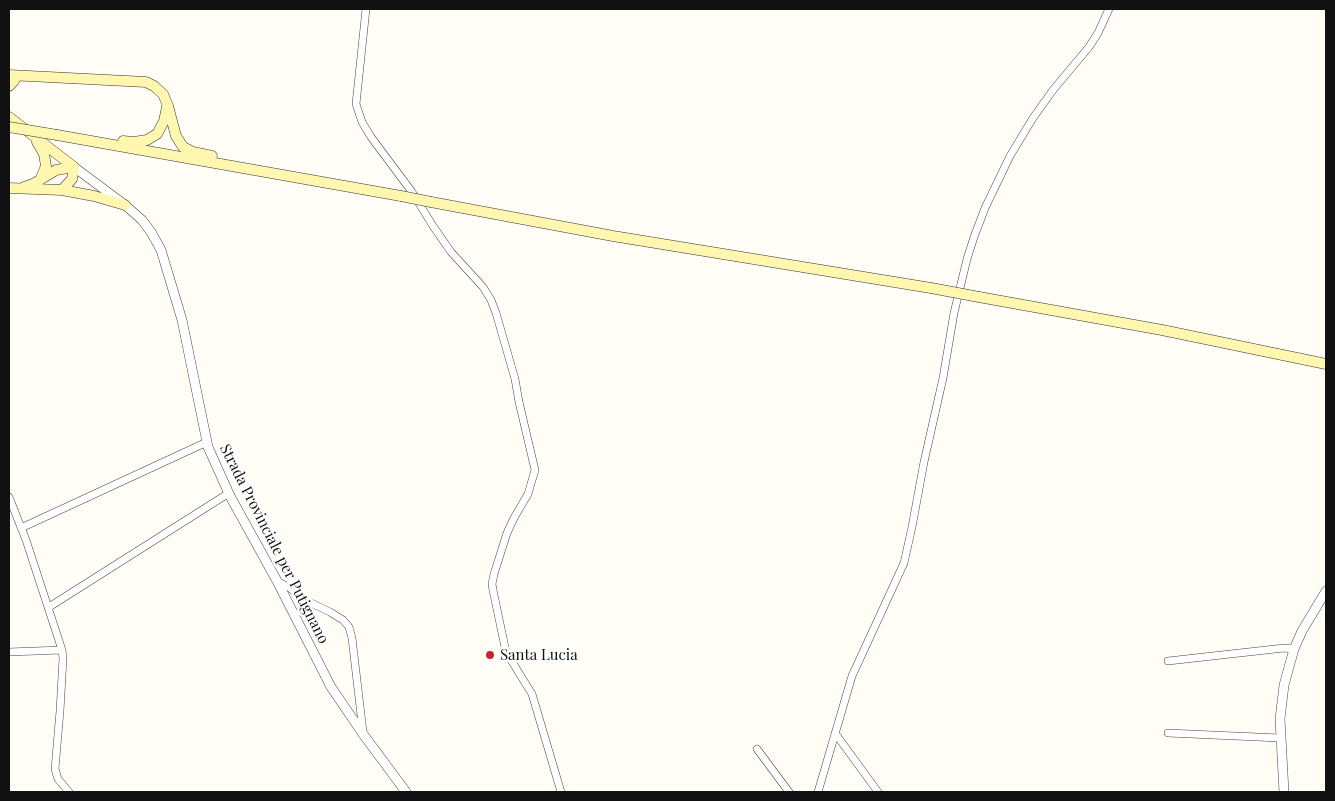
<!DOCTYPE html>
<style>
body{margin:0}
#map{position:relative;width:1335px;height:801px;overflow:hidden;background:#fffdf5;font-family:"Playfair Display",serif}
canvas{display:block}
.frame{position:absolute;inset:0;border:10px solid #111;pointer-events:none}
</style>
<div id="map">
<canvas width="1335" height="801"></canvas>
<div class="frame"></div>
</div>
<script>
const ctx = document.querySelector('canvas').getContext('2d');
ctx.lineJoin = 'round';
function shape(rows) {
  const path = new Path2D();
  for (const r of rows) {
    path.moveTo(r[0], r[1]);
    for (let i = 2; i < r.length; i += 2) path.lineTo(r[i], r[i + 1]);
  }
  return path;
}
function strokePath(path, color, width, dash) {
  ctx.strokeStyle = color;
  ctx.lineWidth = width;
  ctx.lineCap = dash ? 'butt' : 'round';
  ctx.setLineDash(dash || []);
  ctx.stroke(path);
}
function drawText(font, color, halo, rows, align = 'center') {
  ctx.font = font + ' "Playfair Display",serif';
  ctx.lineWidth = 5;
  ctx.setLineDash([]);
  ctx.textBaseline = 'middle';
  ctx.strokeStyle = halo;
  ctx.fillStyle = color;
  for (const [text, x, y, turn = 0] of rows) {
    ctx.save();
    ctx.translate(x, y);
    ctx.rotate((+turn || 0) * Math.PI / 180);
    ctx.textAlign = isNaN(turn) ? turn : align;
    if (halo) ctx.strokeText(text, 0, 0);
    ctx.fillText(text, 0, 0);
    ctx.restore();
  }
}
const minor = shape([
 [366,9,356,104,362,122,371,137,412,192,433,226,451,252,483,287,491,300,496,313,515,379,519,402,535,470,528,494,514,518,507,533,494,574,492,584,493,590,506,652,532,694,561,792],
 [9,497,26,540,62,650,63,658,60,711,55,769,58,779,69,792],
 [21,528,207,442],
 [277,581,290,588,303,599,330,612,343,620,349,627,352,638,363,732],
 [49,607,229,493],
 [9,652,62,650],
 [1168,661,1284,648,1294,649],
 [835,733,878,792],
 [1168,733,1280,738],
 [757,749,789,792],
 [818,792,852,676,904,563,912,527,924,462,943,378,954,313,967,259,974,237,985,208,1010,156,1033,118,1053,90,1089,47,1098,33,1109,9]
]);
const tertiary = shape([
 [74,167,125,205,142,220,151,232,161,250,182,320,208,447,230,496,277,581,331,687,363,734,406,792],
 [1284,792,1280,719,1284,685,1294,649,1302,631,1326,591]
]);
const secondary = shape([
 [9,75,146,82,154,86,163,94,168,106,176,136,183,147,193,152,212,156],
 [9,86,14,81],
 [9,117,74,167],
 [57,135,401,196],
 [123,141,134,142,147,140,157,134,164,121,167,107],
 [37,142,44,154,46,166,41,178],
 [24,187,33,184,56,170,74,167],
 [9,188,62,190,94,196,125,205],
 [62,190,72,179,74,167],
 [431,202,613,236,931,288],
 [979,297,1162,330,1326,364]
]);
strokePath(minor, '#444', 8);
strokePath(tertiary, '#444', 10);
strokePath(secondary, '#333', 11);
strokePath(minor, '#fff', 7);
strokePath(tertiary, '#fff', 9);
strokePath(secondary, '#fff6b0', 10);
const secondaryBridge = shape([
 [9,127,57,135],
 [401,196,431,202],
 [931,288,979,297]
]);
strokePath(secondaryBridge, '#333', 11, []);
strokePath(secondaryBridge, '#fff6b0', 10);
for (const [x, y, r, color] of [
 [490,655,5,"#c4262e"]
]) {
  const dot = new Path2D();
  dot.arc(x, y, r, 0, 2 * Math.PI);
  ctx.fillStyle = color;
  ctx.fill(dot);
  strokePath(dot, '#fff', 2);
}
drawText('15px', '#111', '#fff', [
 ["Strada Provinciale per Putignano",274,544,63]
]);
drawText('15px', '#111', '#fff', [
 ["Santa Lucia",500,655]
], 'left');
</script>
